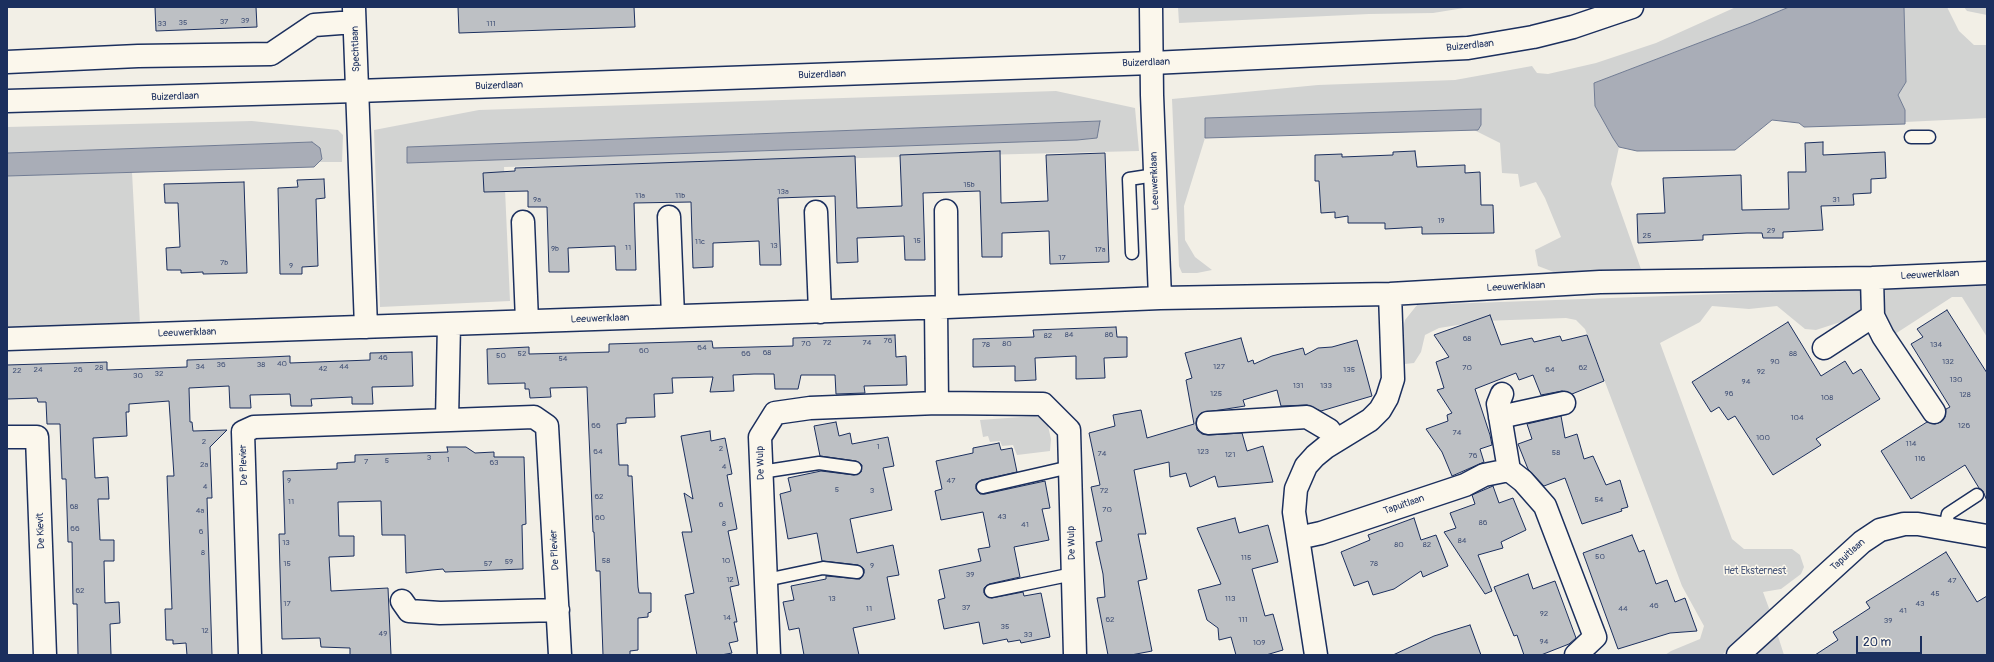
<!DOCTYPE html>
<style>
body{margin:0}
#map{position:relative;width:1994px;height:662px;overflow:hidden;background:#f2efe6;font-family:Pangolin,sans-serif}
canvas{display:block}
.frame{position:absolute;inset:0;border:8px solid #1b2f5e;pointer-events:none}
.scale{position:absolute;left:1856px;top:636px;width:66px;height:18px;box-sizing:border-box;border:2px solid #1b2f5e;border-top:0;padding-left:5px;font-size:12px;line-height:14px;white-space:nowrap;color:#1b2f5e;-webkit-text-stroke:3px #fbf7ec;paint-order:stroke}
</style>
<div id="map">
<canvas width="1994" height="662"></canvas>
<div class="frame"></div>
<div class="scale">20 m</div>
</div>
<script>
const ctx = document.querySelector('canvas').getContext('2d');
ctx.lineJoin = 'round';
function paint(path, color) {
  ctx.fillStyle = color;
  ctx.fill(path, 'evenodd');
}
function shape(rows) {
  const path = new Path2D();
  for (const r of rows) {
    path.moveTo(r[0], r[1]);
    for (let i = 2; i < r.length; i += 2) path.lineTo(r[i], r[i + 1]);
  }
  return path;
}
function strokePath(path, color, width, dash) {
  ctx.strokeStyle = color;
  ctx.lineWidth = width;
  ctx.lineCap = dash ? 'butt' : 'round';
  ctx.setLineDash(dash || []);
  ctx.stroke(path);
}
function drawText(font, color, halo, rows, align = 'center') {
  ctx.font = font + ' Pangolin,sans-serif';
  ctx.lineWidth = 3;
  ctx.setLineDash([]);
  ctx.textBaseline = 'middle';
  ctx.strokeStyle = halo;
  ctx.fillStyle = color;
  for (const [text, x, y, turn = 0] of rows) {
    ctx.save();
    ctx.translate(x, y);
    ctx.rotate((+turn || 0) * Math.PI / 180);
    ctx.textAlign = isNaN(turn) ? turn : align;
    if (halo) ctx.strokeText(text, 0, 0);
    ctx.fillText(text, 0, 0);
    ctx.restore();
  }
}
paint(shape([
 [1178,7,1470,7,1433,13,1369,14,1179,23],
 [1736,7,1789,7,1751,23,1594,83,1595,106,1619,147,1611,184,1642,272,1559,274,1538,266,1535,250,1561,237,1545,198,1536,182,1520,187,1518,174,1502,173,1500,143,1474,130,1478,130,1481,125,1481,109,1205,118,1205,138,1184,206,1185,240,1195,257,1212,270,1197,273,1182,273,1179,266,1172,99,1318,85,1455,80,1532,66,1537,73,1548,74,1596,63,1656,43],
 [1904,7,1947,7,1959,31,1974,45,1987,45,1987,118,1905,122,1905,110,1898,95,1906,82],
 [1964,7,1987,7,1987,15,1967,11],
 [1056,91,1135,108,1139,151,504,167,510,301,380,307,374,130,479,110],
 [1099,121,1097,138,1077,140,407,162,408,147],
 [252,121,338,130,343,135,342,162,318,162,322,159,312,142,7,153,7,127],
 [132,172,140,325,7,329,7,176],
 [1987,284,1987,337,1962,297,1952,297,1895,334,1885,315,1885,289],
 [1861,289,1862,307,1859,316,1816,330,1805,329,1777,306,1749,309,1712,306,1700,322,1660,343,1732,539,1744,549,1792,549,1800,555,1804,567,1801,574,1781,589,1763,592,1770,611,1722,655,1665,655,1671,651,1700,639,1704,626,1682,586,1585,329,1576,320,1566,318,1483,321,1439,328,1425,335,1421,352,1414,363,1405,364,1402,332,1405,320,1417,305],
 [1035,416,1044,418,1048,426,1051,439,1050,451,1017,455,1013,445,1002,446,1000,441,990,442,988,436,983,437,980,420],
 [1777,633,1784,655,1753,655]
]), '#d2d3d2');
const water = shape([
 [1789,7,1904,7,1906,82,1898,95,1905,110,1905,124,1804,127,1799,123,1772,120,1735,150,1637,151,1619,147,1613,138,1595,106,1594,83,1751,23,1789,7],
 [1481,109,1481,125,1478,130,1205,138,1205,118,1481,109],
 [1100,121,1097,138,1077,140,407,163,407,147,1100,121],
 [312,142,320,148,322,159,314,167,7,176,7,153,312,142]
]);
paint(water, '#a9adb7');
strokePath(water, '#707b93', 1);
const building = shape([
 [155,7,256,7,257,27,156,31,155,7],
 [458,7,634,7,635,27,459,33,458,7],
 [1823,142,1823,155,1885,152,1886,178,1871,179,1871,193,1853,194,1854,205,1821,206,1823,230,1783,232,1783,238,1763,238,1762,233,1747,233,1703,235,1703,240,1638,243,1637,214,1665,213,1663,178,1741,175,1742,210,1789,209,1788,172,1806,172,1805,143,1823,142],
 [1000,151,1001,203,1048,201,1046,155,1105,153,1109,262,1050,264,1049,231,1002,233,1002,257,982,257,980,191,923,193,925,260,905,260,904,236,881,237,857,238,858,262,837,263,835,196,778,198,781,265,760,265,759,241,713,243,713,267,693,268,691,202,634,203,636,270,616,270,615,246,568,248,569,272,549,272,547,207,528,207,528,191,484,192,483,173,515,171,515,168,855,156,857,208,902,206,900,155,1000,151],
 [1415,151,1417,167,1465,165,1465,173,1480,172,1481,205,1493,205,1494,233,1422,234,1422,227,1385,229,1385,223,1348,223,1348,216,1335,218,1335,212,1321,213,1319,181,1315,181,1315,155,1342,154,1342,157,1393,155,1393,152,1415,151],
 [324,179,325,198,316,199,318,266,302,267,302,274,280,274,278,188,298,187,297,180,324,179],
 [244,182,247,273,203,274,203,272,181,273,181,270,167,270,166,248,180,247,178,203,165,203,164,184,244,182],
 [1947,310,1987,373,1987,501,1983,491,1979,488,1965,465,1911,499,1881,451,1927,422,1935,424,1941,422,1945,417,1946,409,1950,407,1911,344,1923,337,1917,329,1947,310],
 [1490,315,1501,345,1532,338,1534,342,1560,336,1562,341,1587,335,1604,381,1572,394,1562,391,1541,395,1533,375,1519,380,1516,373,1475,389,1490,435,1492,445,1480,449,1484,462,1452,476,1442,452,1426,429,1448,421,1447,415,1452,413,1437,390,1444,388,1436,362,1449,357,1434,335,1490,315],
 [1788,322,1821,376,1845,361,1853,374,1861,369,1880,399,1816,439,1821,445,1773,475,1735,416,1728,420,1719,407,1711,412,1692,382,1788,322],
 [1116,327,1117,337,1127,337,1127,357,1104,358,1105,378,1076,379,1076,356,1035,358,1036,380,1015,381,1015,366,973,367,973,339,1034,337,1033,330,1116,327],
 [895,335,896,357,906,356,907,385,864,386,865,393,836,394,835,375,801,375,798,389,775,389,774,374,754,374,733,375,734,391,710,392,713,377,672,378,673,393,654,394,655,417,626,418,626,423,617,424,619,465,628,465,628,476,632,476,638,587,639,593,651,593,651,612,648,613,648,617,638,618,638,650,630,651,630,655,603,655,600,571,596,571,594,532,593,532,587,387,550,388,551,397,530,398,529,389,525,389,525,383,488,384,487,349,529,347,529,354,609,352,609,344,712,341,713,348,793,346,793,338,895,335],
 [1241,338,1248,362,1253,360,1254,364,1272,356,1303,348,1305,355,1318,348,1332,347,1357,340,1372,396,1321,411,1307,405,1281,406,1277,390,1243,400,1245,406,1201,413,1197,418,1196,423,1197,430,1202,434,1209,435,1242,433,1247,451,1263,446,1273,482,1218,487,1215,476,1190,487,1186,473,1170,477,1169,462,1134,470,1146,534,1138,534,1147,579,1138,581,1152,651,1131,655,1108,655,1097,598,1105,597,1103,574,1096,542,1102,541,1091,487,1100,485,1089,433,1115,426,1113,415,1141,410,1147,438,1194,424,1186,380,1192,378,1185,353,1241,338],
 [412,352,413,386,372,387,373,404,352,404,352,397,311,399,312,406,291,406,290,394,250,395,251,408,230,408,229,386,189,388,190,422,192,422,193,431,227,430,210,447,212,498,207,498,212,655,187,655,186,643,173,644,173,640,166,640,165,609,172,609,167,476,174,476,169,401,129,404,129,412,126,412,127,436,93,438,95,478,108,477,109,499,98,499,100,540,114,540,114,561,104,561,105,603,119,602,120,623,110,624,111,655,78,655,77,604,73,604,72,542,68,542,66,479,62,479,60,424,47,424,46,402,38,402,37,398,7,399,7,365,107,362,107,370,187,367,187,360,269,357,290,356,290,363,370,360,370,353,412,352],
 [1561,416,1565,438,1577,434,1584,459,1593,456,1606,485,1620,480,1628,507,1621,509,1622,511,1582,524,1565,478,1544,486,1528,469,1518,444,1532,439,1527,424,1561,416],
 [836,422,839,436,850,433,852,444,888,437,894,466,883,468,892,510,850,519,857,553,893,545,899,575,887,577,895,619,853,628,859,655,804,655,799,628,789,630,783,602,794,600,791,586,826,579,826,576,860,579,864,573,864,569,858,565,822,561,817,533,788,539,780,494,791,491,788,478,821,471,854,475,861,472,862,465,856,461,820,456,814,426,836,422],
 [710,431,711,441,725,438,732,474,727,475,737,529,728,531,739,585,730,587,737,622,734,622,738,641,729,643,732,653,721,655,697,655,685,595,694,593,682,532,692,532,684,493,693,499,681,436,710,431],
 [999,443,1001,450,1012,448,1017,472,981,480,976,484,976,489,980,494,985,494,1045,481,1050,508,1042,509,1049,540,1014,547,1020,577,989,584,984,588,984,593,986,596,992,598,1023,592,1024,596,1041,593,1050,637,1021,643,1020,640,1008,642,1007,639,983,644,979,622,944,629,938,600,945,598,939,570,981,561,978,549,990,547,983,512,941,520,935,491,942,489,936,461,973,453,973,448,999,443],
 [447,447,466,447,475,453,494,452,494,457,524,457,526,524,522,525,523,569,445,572,443,569,432,570,406,573,405,535,382,535,381,501,338,502,339,536,354,536,354,556,329,557,331,591,388,588,391,655,350,655,350,648,321,647,320,638,282,639,279,534,285,534,283,471,337,469,337,463,355,462,355,455,448,452,447,447],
 [1493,486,1499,503,1513,498,1526,530,1501,542,1503,548,1478,555,1492,591,1485,594,1444,532,1456,528,1450,513,1475,504,1472,495,1493,486],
 [1235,518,1239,533,1268,525,1278,562,1252,569,1265,616,1273,614,1283,650,1266,655,1236,655,1231,637,1219,640,1218,628,1207,620,1198,590,1221,584,1197,528,1235,518],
 [1414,518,1421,540,1436,535,1448,566,1423,577,1421,571,1394,589,1373,595,1368,581,1354,586,1341,552,1370,540,1368,535,1414,518],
 [1632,535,1639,552,1644,550,1656,584,1667,580,1675,602,1685,598,1697,631,1670,633,1618,649,1583,553,1632,535],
 [1946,552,1977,602,1987,596,1987,655,1815,655,1838,640,1833,632,1870,608,1866,602,1946,552],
 [1528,574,1533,589,1555,581,1576,638,1569,644,1541,655,1524,655,1517,635,1514,636,1494,587,1528,574],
 [1470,625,1481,655,1393,655,1434,636,1470,625]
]);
paint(building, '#bdc0c4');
strokePath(building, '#1b2f5e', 1);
const lane = shape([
 [1911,137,1929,137],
 [1132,253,1129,179,1155,175],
 [761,472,819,463,855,468],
 [983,487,1070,467],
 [1945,529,1948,514,1977,495],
 [766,580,823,568,857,572],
 [991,591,1073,574]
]);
const street = shape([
 [354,8,366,327],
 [7,62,138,56,271,54,314,25,354,22],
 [946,211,947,307],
 [816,212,820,312],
 [669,217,673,316],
 [523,222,527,321],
 [1872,278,1873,316,1883,336,1934,412],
 [1160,298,1390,294,1600,282,1872,278,1987,273],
 [936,308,937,403],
 [7,339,947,307,1160,298,1152,95,1151,7],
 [1824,348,1873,316],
 [1502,394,1498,404,1509,470,1523,481,1545,506,1595,637,1576,655],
 [1500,417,1564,403],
 [447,420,449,324],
 [1208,423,1307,417,1329,430,1336,441],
 [7,437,37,437,45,655],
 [1298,538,1321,533,1465,485,1484,475,1509,470],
 [402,601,409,611,440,613,558,610],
 [250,655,243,432,254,427,534,417,547,426,560,655],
 [769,655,760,437,775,413,810,408,937,403,1043,404,1069,430,1075,655],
 [1316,655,1294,512,1296,489,1306,466,1315,456,1326,447,1370,420,1380,410,1387,398,1393,379,1390,294],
 [1738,655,1862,542,1880,530,1904,524,1918,524,1987,536]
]);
const secondary = shape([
 [7,101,357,91,1152,63,1468,48,1533,37,1573,27,1632,7]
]);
strokePath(lane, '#1b2f5e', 15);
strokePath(street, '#1b2f5e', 25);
strokePath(secondary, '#1b2f5e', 25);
strokePath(lane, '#fbf7ec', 12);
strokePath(street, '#fbf7ec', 22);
strokePath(secondary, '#fbf7ec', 22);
drawText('8px', '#445378', null, [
 ["39",245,21],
 ["37",224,22],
 ["35",183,23],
 ["33",162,24],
 ["111",491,24],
 ["15b",969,185],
 ["13a",783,192],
 ["11a",640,196],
 ["11b",680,196],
 ["9a",537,200],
 ["31",1836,200],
 ["19",1441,221],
 ["29",1771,231],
 ["25",1647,236],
 ["15",917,241],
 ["11c",700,242],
 ["13",774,246],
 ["11",628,248],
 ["9b",555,249],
 ["17a",1100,250],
 ["17",1062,258],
 ["7b",224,263],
 ["9",291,266],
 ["84",1069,335],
 ["86",1109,335],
 ["82",1048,336],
 ["68",1467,339],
 ["76",888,341],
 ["72",827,343],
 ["74",867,343],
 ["70",806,344],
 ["80",1007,344],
 ["78",986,345],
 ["134",1936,345],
 ["64",702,348],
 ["60",644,351],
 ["68",767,353],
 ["52",522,354],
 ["66",746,354],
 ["88",1793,354],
 ["50",501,356],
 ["46",383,358],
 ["54",563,359],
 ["90",1775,362],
 ["132",1948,362],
 ["40",282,364],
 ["36",221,365],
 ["38",261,365],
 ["34",200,367],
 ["44",344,367],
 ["127",1219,367],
 ["28",99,368],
 ["70",1467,368],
 ["62",1583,368],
 ["42",323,369],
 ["24",38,370],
 ["26",78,370],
 ["135",1349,370],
 ["64",1550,370],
 ["22",17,371],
 ["92",1761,372],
 ["32",159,374],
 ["30",138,376],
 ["130",1956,380],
 ["94",1746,382],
 ["131",1298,386],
 ["133",1326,386],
 ["125",1216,394],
 ["96",1729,394],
 ["128",1965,395],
 ["108",1827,398],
 ["104",1797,418],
 ["66",596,426],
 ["126",1964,426],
 ["74",1457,433],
 ["100",1763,438],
 ["2",204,442],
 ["114",1911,444],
 ["1",878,447],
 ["2",721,449],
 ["64",598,452],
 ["123",1203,452],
 ["58",1556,453],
 ["74",1102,454],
 ["121",1230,455],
 ["76",1473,456],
 ["3",429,458],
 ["116",1920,459],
 ["1",448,460],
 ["5",387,461],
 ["7",366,462],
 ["63",494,463],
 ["2a",204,465],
 ["4",724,467],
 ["9",289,481],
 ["47",951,481],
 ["4",205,487],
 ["5",837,490],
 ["3",872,491],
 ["72",1104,491],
 ["62",599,497],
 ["54",1599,500],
 ["11",291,502],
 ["6",721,505],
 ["68",74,507],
 ["70",1107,510],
 ["4a",200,511],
 ["43",1002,517],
 ["60",600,518],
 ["86",1483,523],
 ["8",724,524],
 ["41",1025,525],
 ["66",75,529],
 ["6",201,532],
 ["84",1462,541],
 ["13",286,543],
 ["80",1399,545],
 ["82",1427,545],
 ["8",203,553],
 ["50",1600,557],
 ["115",1246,558],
 ["58",606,561],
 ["10",726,561],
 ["59",509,562],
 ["15",287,564],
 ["57",488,564],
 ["78",1374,564],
 ["9",872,566],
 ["39",970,575],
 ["12",730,580],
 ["47",1952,581],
 ["62",80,591],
 ["45",1935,594],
 ["13",832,599],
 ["113",1230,599],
 ["17",287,604],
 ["43",1920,604],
 ["46",1654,606],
 ["37",966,608],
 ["11",869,609],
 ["44",1623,609],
 ["41",1903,611],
 ["92",1544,614],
 ["14",727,618],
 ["62",1110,620],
 ["111",1243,620],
 ["39",1888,621],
 ["35",1005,627],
 ["12",205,631],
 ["49",383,634],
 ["33",1028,635],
 ["94",1544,642],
 ["109",1259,643]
]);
drawText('10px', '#1b2f5e', '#fbf7ec', [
 ["Buizerdlaan",1470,46,-6],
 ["Spechtlaan",356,49,-92],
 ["Buizerdlaan",1146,63,-2],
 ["Buizerdlaan",822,75,-2],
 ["Buizerdlaan",499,86,-2],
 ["Buizerdlaan",175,97,-2],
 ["Leeuweriklaan",1155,181,-92],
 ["Leeuweriklaan",1930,275,-3],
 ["Leeuweriklaan",1516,287,-3],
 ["Leeuweriklaan",600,319,-2],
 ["Leeuweriklaan",187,333,-2],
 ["De Wulp",761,463,-92],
 ["De Plevier",244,465,-92],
 ["Tapuitlaan",1404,505,-19],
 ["De Kievit",41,531,-92],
 ["De Wulp",1072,543,-92],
 ["De Plevier",555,550,-93],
 ["Tapuitlaan",1848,555,-42]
]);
drawText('10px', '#49587b', '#fbf7ec', [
 ["Het Eksternest",1755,571]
]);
</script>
